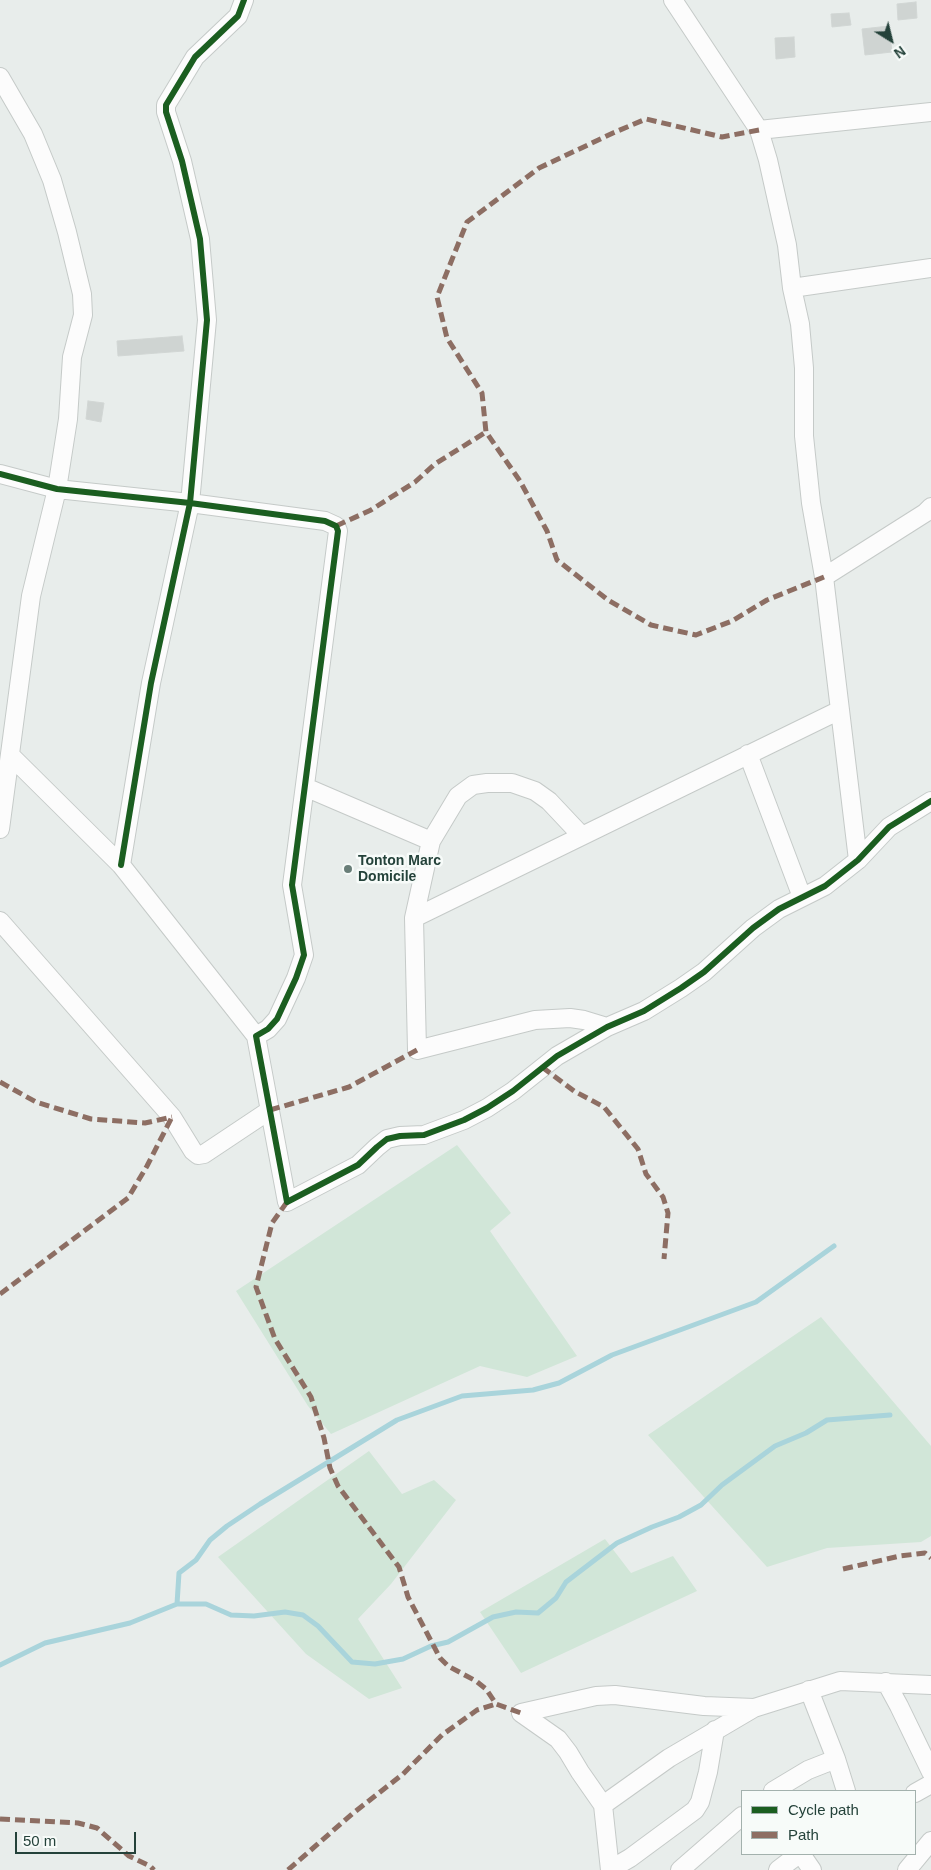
<!DOCTYPE html>
<style>
body{margin:0}
#map{position:relative;width:931px;height:1870px;overflow:hidden;background:#e8edeb;font-family:Arial,sans-serif}
canvas{display:block}
.legend{position:absolute;left:741px;top:1790px;width:175px;height:65px;box-sizing:border-box;background:#f7fbf9;border:1px solid #a3b1ad;margin:0;padding:6px 9px;list-style:none;font-size:15px;color:#24423a}
.legend li{display:flex;align-items:center;gap:10px;height:25px}
.legend b{width:25px;border:1px solid #a3b1ad}
.north{position:absolute;left:866px;top:15px;width:50px;height:50px;-webkit-text-stroke:4px #f7fbf9;paint-order:stroke;rotate:144deg;font-size:14px;font-weight:700;line-height:20px;text-align:center;color:#24423a}
.north::after{content:'';display:block;margin:auto;width:18px;height:22px;background:#24423a;clip-path:polygon(50% 0,100% 100%,50% 72%,0 100%)}
.scale{position:absolute;left:15px;top:1832px;width:121px;height:22px;box-sizing:border-box;border:2px solid #24423a;border-top:0;padding-left:6px;font-size:15px;line-height:18px;white-space:nowrap;color:#24423a;-webkit-text-stroke:4px #f7fbf9;paint-order:stroke}
</style>
<div id="map">
<canvas width="931" height="1870"></canvas>
<ul class="legend">
<li><b style="height:6px;background:#1b5e20"></b>Cycle path</li>
<li><b style="height:6px;background:#8d6e63"></b>Path</li>
</ul>
<div class="north">N</div>
<div class="scale">50 m</div>
</div>
<script>
const ctx = document.querySelector('canvas').getContext('2d');
ctx.lineJoin = 'round';
function paint(path, color) {
  ctx.fillStyle = color;
  ctx.fill(path, 'evenodd');
}
function shape(rows) {
  const path = new Path2D();
  for (const r of rows) {
    path.moveTo(r[0], r[1]);
    for (let i = 2; i < r.length; i += 2) path.lineTo(r[i], r[i + 1]);
  }
  return path;
}
function strokePath(path, color, width, dash) {
  ctx.strokeStyle = color;
  ctx.lineWidth = width;
  ctx.lineCap = dash ? 'butt' : 'round';
  ctx.setLineDash(dash || []);
  ctx.stroke(path);
}
function drawText(font, color, halo, rows, align = 'center') {
  ctx.font = font + ' Arial,sans-serif';
  ctx.lineWidth = 5;
  ctx.setLineDash([]);
  ctx.textBaseline = 'middle';
  ctx.strokeStyle = halo;
  ctx.fillStyle = color;
  for (const [text, x, y, turn = 0] of rows) {
    ctx.save();
    ctx.translate(x, y);
    ctx.rotate((+turn || 0) * Math.PI / 180);
    ctx.textAlign = isNaN(turn) ? turn : align;
    if (halo) ctx.strokeText(text, 0, 0);
    ctx.fillText(text, 0, 0);
    ctx.restore();
  }
}
paint(shape([
 [457,1145,511,1213,490,1231,577,1356,527,1377,480,1366,331,1434,308,1406,236,1291],
 [821,1317,931,1446,931,1536,921,1542,827,1548,767,1567,648,1435],
 [369,1451,402,1494,434,1480,456,1500,391,1584,358,1619,402,1688,369,1699,306,1654,218,1557],
 [605,1539,631,1573,673,1556,697,1591,521,1673,480,1612]
]), '#d1e6d8');
strokePath(shape([
 [177,1604,179,1573,196,1560,210,1540,227,1526,260,1504,397,1420,462,1396,533,1390,559,1383,612,1355,756,1302,834,1246],
 [0,1665,45,1643,130,1623,177,1604,206,1604,231,1615,254,1616,285,1612,303,1615,318,1626,352,1662,375,1664,403,1659,431,1646,448,1642,493,1617,516,1612,538,1613,556,1598,566,1582,617,1543,652,1527,679,1517,701,1505,722,1485,775,1446,806,1433,827,1420,890,1415]
]), '#a9d4db', 5);
const building = shape([
 [916,2,917,18,898,20,897,4,916,2],
 [849,13,851,25,832,27,831,14,849,13],
 [889,26,892,52,865,55,862,29,889,26],
 [794,37,795,57,776,59,775,38,794,37],
 [182,336,184,351,118,356,117,341,182,336],
 [88,401,104,403,101,422,86,419,88,401]
]);
paint(building, '#cfd4d2');
strokePath(building, '#d1d6d4', 1);
const minor = shape([
 [673,0,759,130,931,112],
 [0,77,33,134,52,180,67,232,82,294,83,315,72,357,68,419,57,489,31,596,0,829],
 [759,130,768,160,787,245,792,288,800,324,804,368,804,436,811,503,824,577,925,513,931,507],
 [792,288,931,268],
 [0,474,57,489,190,503,325,521,336,526,338,531,292,885,304,955,296,978,277,1019,268,1029,256,1036,287,1202,358,1165,377,1147,387,1139,400,1136,424,1135,464,1120,487,1108,513,1091,557,1056,607,1027,644,1011,681,988,704,972,753,928,779,909,825,886,858,860,889,827,931,801],
 [824,577,858,860],
 [748,754,802,897],
 [11,756,121,865,256,1036],
 [305,787,431,841],
 [581,835,549,801,535,791,512,783,487,783,473,785,458,796,431,841,414,918,417,1050,535,1020,570,1018,584,1020,607,1027],
 [121,865,151,683,190,503,207,320,200,239,182,161,166,112,166,105,195,57,238,16,244,0],
 [414,918,840,710],
 [0,921,172,1117,193,1151,198,1155,204,1154,270,1110],
 [886,1682,899,1706,931,1772],
 [809,1690,836,1759,846,1791],
 [521,1713,596,1696,615,1695,704,1706,754,1708,840,1681,931,1685],
 [521,1713,558,1739,568,1752,580,1772,603,1805,610,1870],
 [773,1791,808,1770,836,1759],
 [915,1793,931,1784],
 [603,1805,669,1758,754,1708],
 [801,1854,812,1870],
 [611,1869,630,1858,695,1810,700,1802,708,1772,715,1730],
 [680,1870,742,1816],
 [778,1870,799,1854],
 [907,1870,931,1841]
]);
strokePath(minor, '#c5cac8', 20);
strokePath(minor, '#fcfcfc', 18);
strokePath(shape([
 [759,130,722,137,646,119,613,133,539,168,467,222,437,297,447,338,482,393,486,432,520,481,547,531,557,560,608,600,651,625,696,635,732,621,767,600,824,577],
 [336,526,371,510,415,482,435,464,486,432],
 [542,1067,574,1091,604,1107,638,1149,646,1174,663,1197,668,1213,664,1259],
 [0,1082,36,1102,91,1119,145,1123,172,1117],
 [270,1110,349,1087,417,1050],
 [287,1202,272,1223,256,1287,275,1339,311,1397,324,1438,330,1468,338,1486,399,1567,408,1597,440,1658,448,1666,476,1681,486,1689,496,1704,521,1713],
 [0,1294,128,1198,147,1166,172,1117],
 [843,1569,900,1556,925,1553,931,1558],
 [0,1819,78,1823,97,1828,129,1856,150,1866,154,1870],
 [288,1870,352,1814,403,1774,442,1735,477,1710,496,1704]
]), '#8d6e63', 5, [10, 5]);
strokePath(shape([
 [0,474,57,489,190,503,325,521,336,526,338,531,292,885,304,955,296,978,277,1019,268,1029,256,1036,287,1202,358,1165,377,1147,387,1139,400,1136,424,1135,464,1120,487,1108,513,1091,557,1056,607,1027,644,1011,681,988,704,972,753,928,779,909,825,886,858,860,889,827,931,801],
 [121,865,151,683,190,503,207,320,200,239,182,161,166,112,166,105,195,57,238,16,244,0]
]), '#1b5e20', 6);
for (const [x, y, r, color] of [
 [348,869,5,"#697e78"]
]) {
  const dot = new Path2D();
  dot.arc(x, y, r, 0, 2 * Math.PI);
  ctx.fillStyle = color;
  ctx.fill(dot);
  strokePath(dot, '#f7fbf9', 2);
}
drawText('bold 14px', '#24423a', '#f7fbf9', [
 ["Tonton Marc",358,861],
 ["Domicile",358,877]
], 'left');
</script>
